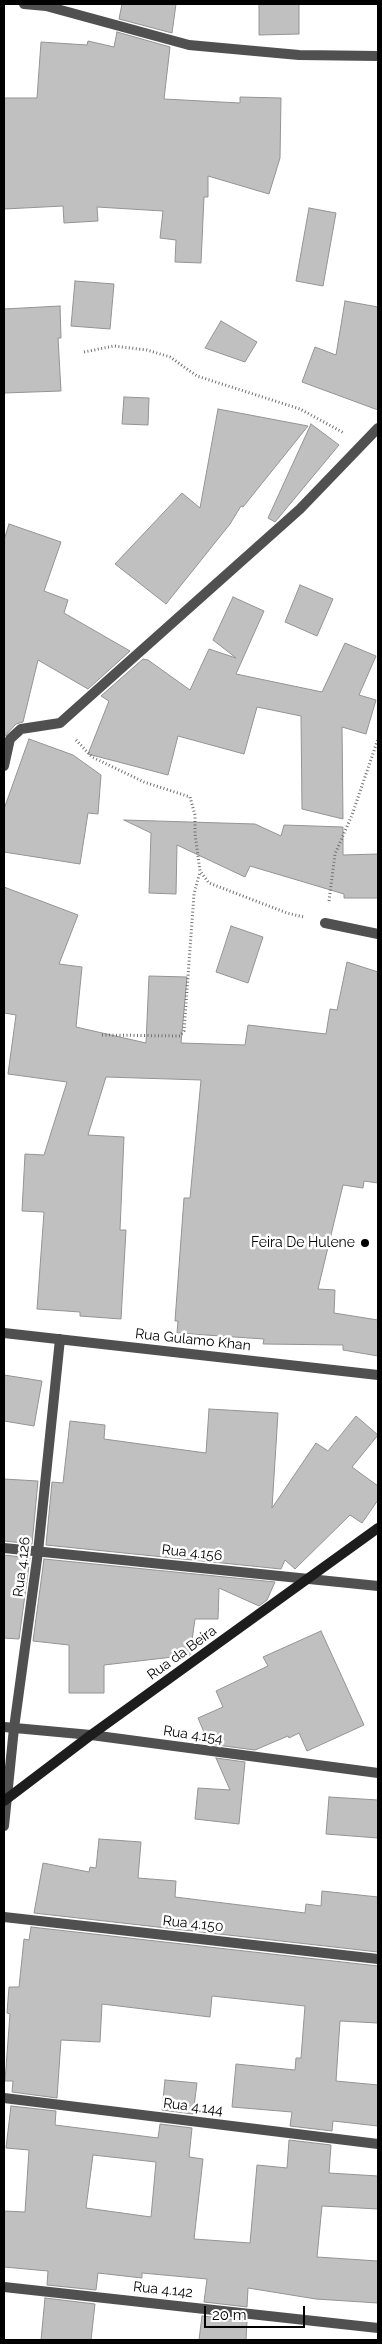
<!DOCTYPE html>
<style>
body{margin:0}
#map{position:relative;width:382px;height:2344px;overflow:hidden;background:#fff;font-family:Raleway,sans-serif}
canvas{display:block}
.frame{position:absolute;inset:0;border:5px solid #000;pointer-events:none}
.scale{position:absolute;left:204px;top:2306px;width:101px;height:22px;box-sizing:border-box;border:2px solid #000;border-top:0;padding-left:6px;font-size:15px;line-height:18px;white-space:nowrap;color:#000;-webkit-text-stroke:4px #fff;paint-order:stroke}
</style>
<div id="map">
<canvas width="382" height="2344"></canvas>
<div class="frame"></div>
<div class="scale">20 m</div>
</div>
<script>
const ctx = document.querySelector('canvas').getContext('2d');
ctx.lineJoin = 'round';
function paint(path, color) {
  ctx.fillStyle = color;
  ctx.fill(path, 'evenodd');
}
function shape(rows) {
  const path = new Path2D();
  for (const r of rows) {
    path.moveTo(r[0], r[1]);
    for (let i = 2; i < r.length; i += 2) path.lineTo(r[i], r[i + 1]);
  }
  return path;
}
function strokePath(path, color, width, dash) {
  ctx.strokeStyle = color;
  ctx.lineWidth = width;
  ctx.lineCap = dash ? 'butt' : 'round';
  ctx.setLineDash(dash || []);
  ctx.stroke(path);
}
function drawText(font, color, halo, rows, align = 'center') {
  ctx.font = font + ' Raleway,sans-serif';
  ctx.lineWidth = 5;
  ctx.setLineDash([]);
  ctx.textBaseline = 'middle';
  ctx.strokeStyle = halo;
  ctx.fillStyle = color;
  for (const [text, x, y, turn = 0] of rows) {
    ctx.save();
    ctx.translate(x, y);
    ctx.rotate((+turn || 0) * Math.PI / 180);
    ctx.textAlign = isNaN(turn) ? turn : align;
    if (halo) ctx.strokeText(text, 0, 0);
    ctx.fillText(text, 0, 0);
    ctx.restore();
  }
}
const building = shape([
 [122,4,176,4,172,33,119,19,122,4],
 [259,4,299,4,299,34,259,35,259,4],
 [117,32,170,47,164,99,240,103,240,97,281,98,280,158,269,194,208,176,208,197,204,197,201,263,175,262,176,240,160,238,163,211,97,207,98,221,64,223,63,206,4,209,4,98,37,98,41,42,87,45,88,41,114,47,117,32],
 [309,208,336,213,323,286,296,281,309,208],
 [75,281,114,284,110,329,71,326,75,281],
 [345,301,378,307,378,410,302,382,315,347,336,355,345,301],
 [60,306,61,338,58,338,61,391,4,393,4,309,60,306],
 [221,321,257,342,245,362,205,348,221,321],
 [124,397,149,398,148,425,122,424,124,397],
 [218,409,308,426,243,507,241,506,230,524,166,604,115,564,182,493,200,508,218,409],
 [311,424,339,445,275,522,268,518,311,424],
 [9,524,61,542,44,591,68,600,64,613,130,651,88,689,38,660,23,722,16,724,4,737,4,540,9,524],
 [300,585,333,599,317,636,285,622,300,585],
 [233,597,264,611,236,674,322,692,345,643,376,656,359,695,376,700,366,734,342,727,343,819,302,809,301,716,257,707,244,754,178,736,168,775,88,754,109,701,101,696,143,659,148,660,190,690,209,649,236,658,213,640,233,597],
 [29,739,73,755,101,775,98,814,88,813,80,864,4,852,4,809,29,739],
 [124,820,255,824,281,836,284,825,343,827,343,855,378,854,378,898,344,898,344,894,250,866,245,877,177,845,176,894,149,893,151,833,124,820],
 [4,887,78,915,59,964,82,967,76,1027,146,1043,149,976,187,977,181,1043,245,1045,248,1025,326,1034,330,1009,337,1010,347,962,378,972,378,1183,364,1181,363,1188,343,1185,318,1289,335,1290,334,1313,378,1320,378,1356,343,1350,343,1345,263,1344,264,1339,177,1333,178,1321,175,1321,184,1198,190,1198,201,1080,106,1077,88,1135,124,1137,120,1230,126,1230,121,1319,80,1316,80,1312,37,1309,44,1212,22,1211,25,1154,44,1155,67,1082,8,1074,16,1015,4,1013,4,887],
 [231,926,263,937,248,983,216,972,231,926],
 [4,1375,42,1381,34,1426,4,1421,4,1375],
 [209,1409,278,1413,272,1508,316,1443,328,1451,356,1416,378,1435,352,1467,378,1486,378,1500,362,1523,350,1515,295,1569,285,1560,281,1569,46,1545,52,1482,63,1483,70,1421,105,1425,104,1439,206,1453,209,1409],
 [4,1479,38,1481,32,1544,4,1541,4,1479],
 [4,1555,30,1558,19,1639,4,1638,4,1555],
 [44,1559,275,1582,267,1600,259,1606,219,1588,218,1619,195,1619,190,1655,104,1665,104,1693,69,1693,69,1645,33,1641,44,1559],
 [321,1631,364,1725,307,1751,299,1733,289,1738,288,1736,255,1750,209,1744,198,1718,223,1707,216,1691,268,1666,263,1657,321,1631],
 [216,1758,245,1762,239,1824,195,1819,198,1788,230,1790,216,1758],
 [329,1797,378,1800,378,1838,326,1834,329,1797],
 [99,1839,141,1842,138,1878,176,1881,175,1897,305,1913,306,1904,321,1906,322,1891,378,1897,378,1952,34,1913,43,1863,89,1872,90,1867,96,1868,99,1839],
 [31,1927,378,1966,378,2023,340,2021,336,2081,378,2085,378,2126,333,2121,332,2131,290,2126,292,2112,232,2107,236,2064,295,2070,296,2058,301,2058,305,2006,212,1996,210,2017,102,2004,100,2042,61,2040,57,2098,12,2092,13,2081,5,2081,10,2014,7,2013,9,1987,19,1987,24,1939,29,1940,31,1927],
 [165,2080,197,2083,193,2114,162,2110,165,2080],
 [11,2106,56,2111,55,2125,158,2138,160,2124,192,2128,189,2157,203,2159,194,2239,250,2243,257,2165,287,2168,289,2140,331,2145,329,2173,378,2176,378,2209,322,2206,317,2257,378,2261,378,2303,316,2299,248,2288,247,2307,204,2302,207,2279,142,2273,142,2278,98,2273,96,2290,47,2285,48,2271,4,2267,4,2211,25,2212,29,2150,6,2148,11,2106],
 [93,2155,156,2162,151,2217,86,2208,93,2155],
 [45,2298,95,2304,91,2340,41,2340,45,2298],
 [202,2316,247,2321,246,2340,199,2340,202,2316]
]);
paint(building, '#c0c0c0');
strokePath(building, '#949494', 1);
strokePath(shape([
 [84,352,114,346,147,350,170,357,197,376,300,409,344,433],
 [76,740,92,757,144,782,190,797,195,815,195,834,200,871,209,883,287,913,304,917],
 [329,901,335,854,352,815,378,739],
 [102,1035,180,1036,184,1031,194,894,200,872]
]), '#727272', 3, [1, 2.5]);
strokePath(shape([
 [24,4,46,6,189,45,299,55,378,56],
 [4,766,10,739,21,729,60,723,300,509,378,428],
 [325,923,378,934],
 [4,1333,378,1375],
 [4,1548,378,1586],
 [4,1727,91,1735,378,1773],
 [4,1826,14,1728,38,1552,60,1339],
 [4,1917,378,1959],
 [4,2098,378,2144],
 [4,2287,378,2328]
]), '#505050', 10);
strokePath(shape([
 [4,1801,91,1735,378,1528]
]), '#1d1d1d', 10);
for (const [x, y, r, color] of [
 [365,1243,5,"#000"]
]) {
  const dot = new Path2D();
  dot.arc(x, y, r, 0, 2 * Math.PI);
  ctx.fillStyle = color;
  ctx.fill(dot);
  strokePath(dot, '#fff', 2);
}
drawText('14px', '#000', '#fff', [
 ["Feira De Hulene",355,1243]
], 'right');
drawText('14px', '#000', '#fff', [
 ["Rua Gulamo Khan",193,1340,6],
 ["Rua 4.156",192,1553,6],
 ["Rua 4.126",22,1567,-83],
 ["Rua da Beira",182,1653,-36],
 ["Rua 4.154",193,1735,8],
 ["Rua 4.150",193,1924,6],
 ["Rua 4.144",193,2107,7],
 ["Rua 4.142",163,2290,6]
]);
</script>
